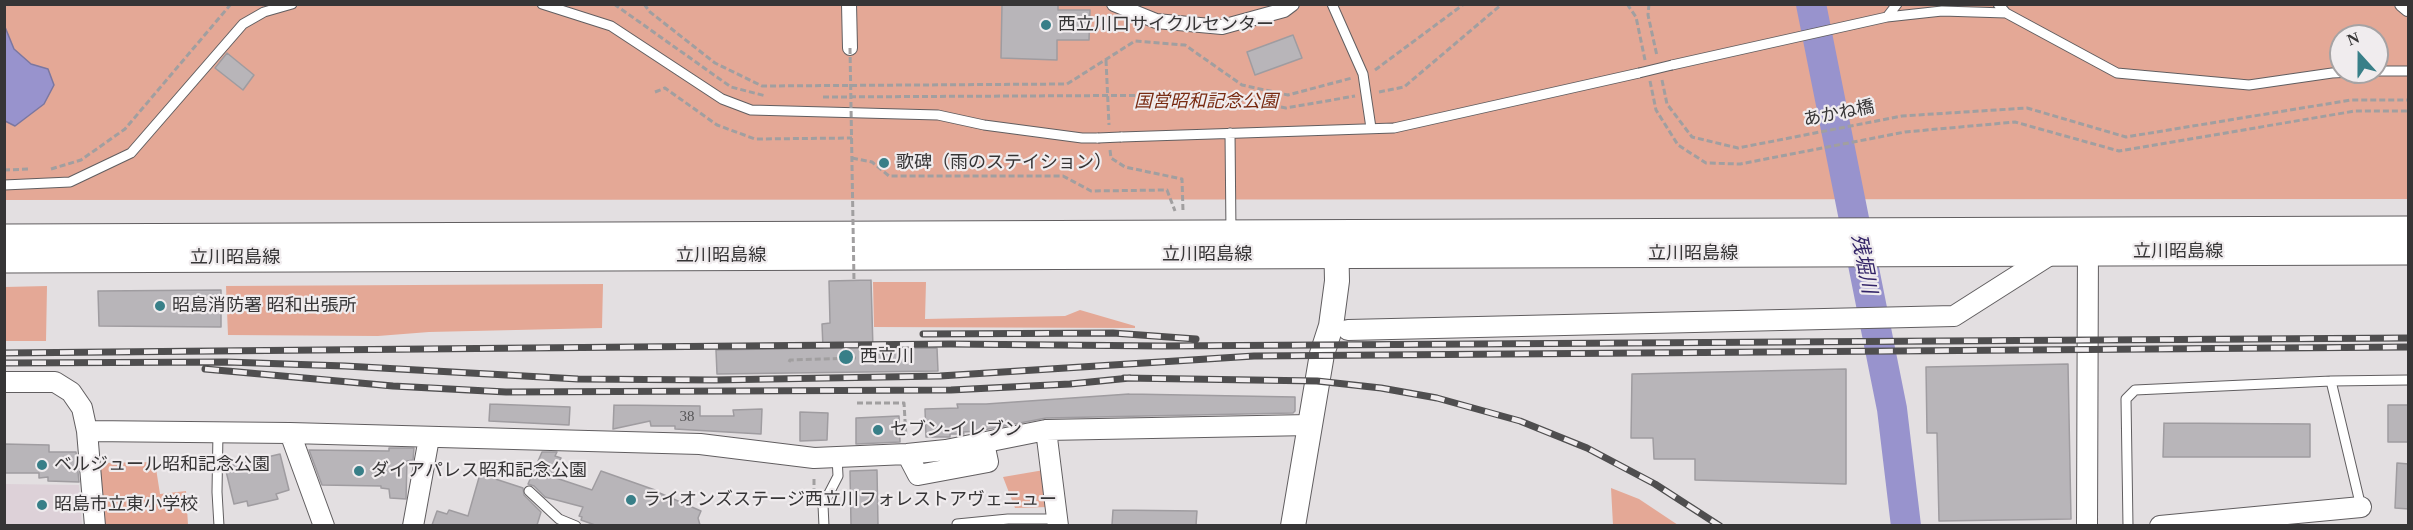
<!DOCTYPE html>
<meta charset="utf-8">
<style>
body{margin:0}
#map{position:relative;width:2413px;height:530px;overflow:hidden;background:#e3dfe1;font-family:"Times New Roman",serif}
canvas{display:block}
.frame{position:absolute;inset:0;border:6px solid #363536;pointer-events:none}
.north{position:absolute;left:2329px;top:24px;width:60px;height:60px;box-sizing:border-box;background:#f0ecee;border:2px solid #a6a3a4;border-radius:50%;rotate:339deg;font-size:16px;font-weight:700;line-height:24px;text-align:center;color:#363536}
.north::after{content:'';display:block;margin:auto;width:21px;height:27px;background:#387f88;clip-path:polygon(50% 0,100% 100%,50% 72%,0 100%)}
</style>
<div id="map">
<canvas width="2413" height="530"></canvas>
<div class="frame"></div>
<div class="north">N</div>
</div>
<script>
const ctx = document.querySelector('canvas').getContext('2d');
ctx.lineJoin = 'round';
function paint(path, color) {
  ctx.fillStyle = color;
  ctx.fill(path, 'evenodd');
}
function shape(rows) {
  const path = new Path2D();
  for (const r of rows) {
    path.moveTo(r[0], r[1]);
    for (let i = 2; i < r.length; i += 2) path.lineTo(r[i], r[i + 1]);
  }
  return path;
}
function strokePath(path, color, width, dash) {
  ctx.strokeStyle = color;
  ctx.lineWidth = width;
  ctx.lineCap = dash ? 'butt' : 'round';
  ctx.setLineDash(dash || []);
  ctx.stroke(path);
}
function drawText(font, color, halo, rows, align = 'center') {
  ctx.font = font + ' "Times New Roman","Noto Sans JP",serif';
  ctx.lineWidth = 4.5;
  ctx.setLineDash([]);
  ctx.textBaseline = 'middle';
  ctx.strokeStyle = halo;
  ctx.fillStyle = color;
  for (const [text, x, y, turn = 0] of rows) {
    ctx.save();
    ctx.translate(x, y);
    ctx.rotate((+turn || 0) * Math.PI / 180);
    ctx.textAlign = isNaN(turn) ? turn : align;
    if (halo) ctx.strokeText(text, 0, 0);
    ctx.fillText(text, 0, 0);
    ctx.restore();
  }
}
paint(shape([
 [5,484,79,485,82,525,5,525]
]), '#ddd1d8');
paint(shape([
 [4,5,2408,5,2408,199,5,200],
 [2341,36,2377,36,2377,72,2341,72],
 [873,282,926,282,925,319,1065,316,1080,310,1135,326,1135,328,874,327],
 [603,284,602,328,429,332,378,336,228,335,226,286],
 [47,286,46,341,5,341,5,287],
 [155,462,160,494,186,491,188,525,101,525,96,463],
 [1044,470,1048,507,1015,508,1003,477],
 [1611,488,1639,499,1678,525,1613,525]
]), '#e4a896');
const water = shape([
 [5,27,14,49,31,64,48,69,54,85,44,104,15,126,5,121,5,27]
]);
paint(water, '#9893cd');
strokePath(water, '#7b77a0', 1.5);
strokePath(shape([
 [1811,4,1892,409,1906,526]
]), '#9893cd', 30);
const building = shape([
 [1002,4,1058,4,1058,10,1090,10,1089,40,1057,40,1057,60,1001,58,1002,4],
 [1293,35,1302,58,1255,75,1247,52,1293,35],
 [227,53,254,75,243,90,215,68,227,53],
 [871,280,873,349,937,348,938,371,717,374,716,350,823,348,822,324,830,323,829,281,871,280],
 [221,290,221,327,99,326,98,291,221,290],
 [2068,364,2071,519,1939,521,1937,433,1927,433,1926,367,2068,364],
 [1846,369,1846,484,1695,480,1695,459,1654,459,1653,438,1631,438,1632,374,1846,369],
 [1129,394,1295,397,1295,411,1293,413,1046,418,978,431,963,432,964,434,950,434,950,437,926,437,925,409,958,408,957,404,986,404,1129,394],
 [490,404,570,407,569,425,489,421,490,404],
 [614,405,700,406,700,416,734,416,733,410,762,409,761,434,675,429,675,426,651,426,650,421,613,429,614,405],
 [2388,405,2409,405,2409,442,2388,442,2388,405],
 [800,412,828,413,827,440,800,441,800,412],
 [899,416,900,442,856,444,856,418,899,416],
 [2164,423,2310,424,2310,457,2163,457,2164,423],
 [4,444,49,445,49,452,76,452,79,482,48,481,48,477,39,478,39,473,4,473,4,444],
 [389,448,414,448,413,460,407,461,406,499,390,498,389,489,381,488,381,486,322,485,309,450,389,451,389,448],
 [542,452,557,452,555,456,561,458,553,477,592,490,601,471,655,490,655,491,701,511,698,518,700,525,595,525,581,520,582,517,579,516,583,507,545,497,534,486,528,484,542,452],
 [280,454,289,490,276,494,278,499,248,506,247,501,234,504,225,467,280,454],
 [2397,463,2409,464,2409,509,2395,508,2397,463],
 [877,470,878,525,851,525,850,471,877,470],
 [480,474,523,488,524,495,541,512,537,525,432,525,437,511,447,514,449,510,468,516,480,474],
 [1113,510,1197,511,1196,525,1112,525,1113,510]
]);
paint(building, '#b8b5b9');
strokePath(building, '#9f9ca0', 1.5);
const service = shape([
 [542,4,611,26,722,99,751,110,938,115,984,125,1082,138,1098,138],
 [1332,4,1363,74,1371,128],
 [1998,4,2006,13,2117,73,2249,85,2332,73,2354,72],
 [1887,17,1942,11,2006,13],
 [1672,65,1887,17,1897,4],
 [2377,71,2408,71],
 [1230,133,1231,233],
 [1121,137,1394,128,1639,73],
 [4,185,70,182,131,153,243,24,264,12,292,4],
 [2331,381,2361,507],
 [218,432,217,492,219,526],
 [529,491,559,519,576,526],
 [957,524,1008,519,1058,519],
 [824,526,823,505,838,476,837,457],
 [2128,526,2126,399,2135,390,2331,381,2408,380]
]);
const pedestrian = shape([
 [849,4,850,48],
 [1114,4,1156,21,1222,27,1284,10,1292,4],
 [2402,4,2408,9]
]);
const minor = shape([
 [1348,330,1954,316,2053,253],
 [4,382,55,382,71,392,82,408,87,431,95,526],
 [1046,430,1058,526],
 [87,431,290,433,700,444,814,458,907,454,946,450,1046,430,1310,425],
 [290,433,324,526],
 [907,454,918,475,988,462,984,443],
 [413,526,429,438],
 [2087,526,2088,240],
 [2160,526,2361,507]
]);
const tertiary = shape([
 [1293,526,1322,354,1331,326,1337,281,1336,235]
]);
const secondary = shape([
 [4,238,2408,230],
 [4,259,2408,251]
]);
strokePath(service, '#615e60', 11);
strokePath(pedestrian, '#615e60', 16);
strokePath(minor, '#615e60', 22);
strokePath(tertiary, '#615e60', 26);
strokePath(secondary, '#615e60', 29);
strokePath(shape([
 [614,4,731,87,766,96],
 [644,4,650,12,715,63,762,86,1067,84,1135,41,1185,45,1242,85,1288,95,1352,78],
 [1627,4,1636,17,1645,60],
 [1649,4,1648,15,1657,56],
 [1106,60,1109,125],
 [1375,70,1464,4],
 [1662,80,1667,104,1692,137,1738,148,1902,116,2027,108,2126,137,2351,100,2408,100],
 [1650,81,1656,110,1678,145,1706,163,1740,164,1905,132,2015,122,2119,151,2355,111,2408,111],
 [655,92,665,88,717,125,755,139,852,138],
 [1379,92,1404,87,1502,4],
 [823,97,1214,95,1286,108,1355,96],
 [1110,150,1111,158,1125,167,1182,179,1183,211],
 [852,158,872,162,889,176,1063,176,1091,191,1167,190,1175,211],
 [51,169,81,160,125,129,231,4],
 [4,170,30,169],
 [789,362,790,360,856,358],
 [857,403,904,403,906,437],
 [814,494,814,476]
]), '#a19fa0', 3, [6, 3]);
strokePath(service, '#fff', 9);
strokePath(pedestrian, '#fff', 14);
strokePath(minor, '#fff', 20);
strokePath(tertiary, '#fff', 24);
strokePath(secondary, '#fff', 27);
const rail = shape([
 [923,334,1113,333,1196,339],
 [4,353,950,344,1162,346,2408,338],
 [4,363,227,362,345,366,578,379,715,380,940,376,1254,356,2408,347],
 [205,369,393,386,506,392,951,390,1070,384,1130,378],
 [1124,378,1317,381,1381,388,1437,398,1520,421,1587,448,1655,484,1720,526]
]);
strokePath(rail, '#4f4e4f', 7);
strokePath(rail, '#f0ecee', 4.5, [14]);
const serviceBridge = shape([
 [1639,73,1672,65],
 [1098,138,1121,137]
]);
strokePath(serviceBridge, '#615e60', 11, []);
strokePath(shape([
 [850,48,854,281]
]), '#a19fa0', 3, [6, 3]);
strokePath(serviceBridge, '#fff', 9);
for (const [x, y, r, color] of [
 [1046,25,6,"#387f88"],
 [884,163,6,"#387f88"],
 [160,306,6,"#387f88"],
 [846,357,8,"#387f88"],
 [878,430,6,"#387f88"],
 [42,465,6,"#387f88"],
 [359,471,6,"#387f88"],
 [631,500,6,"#387f88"],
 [42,505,6,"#387f88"]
]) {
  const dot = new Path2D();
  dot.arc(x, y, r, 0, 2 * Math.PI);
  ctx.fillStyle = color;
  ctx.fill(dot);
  strokePath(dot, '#f0ecee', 2);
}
drawText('15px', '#565557', null, [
 ["38",687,417]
]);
drawText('18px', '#363536', '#f0ecee', [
 ["西立川口サイクルセンター",1058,25],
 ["歌碑（雨のステイション）",896,163],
 ["昭島消防署 昭和出張所",172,306],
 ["西立川",860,357],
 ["セブン-イレブン",890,430],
 ["ベルジュール昭和記念公園",54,465],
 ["ダイアパレス昭和記念公園",371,471],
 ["ライオンズステージ西立川フォレストアヴェニュー",643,500],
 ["昭島市立東小学校",54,505]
], 'left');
drawText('italic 18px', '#782a11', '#f0ecee', [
 ["国営昭和記念公園",1206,102]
]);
drawText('18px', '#363536', '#f0ecee', [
 ["あかね橋",1839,114,-11],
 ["立川昭島線",2178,252],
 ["立川昭島線",1693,254],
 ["立川昭島線",1207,255],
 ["立川昭島線",721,256],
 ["立川昭島線",235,258]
]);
drawText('italic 20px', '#322367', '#f0ecee', [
 ["残堀川",1863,264,79]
]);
</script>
